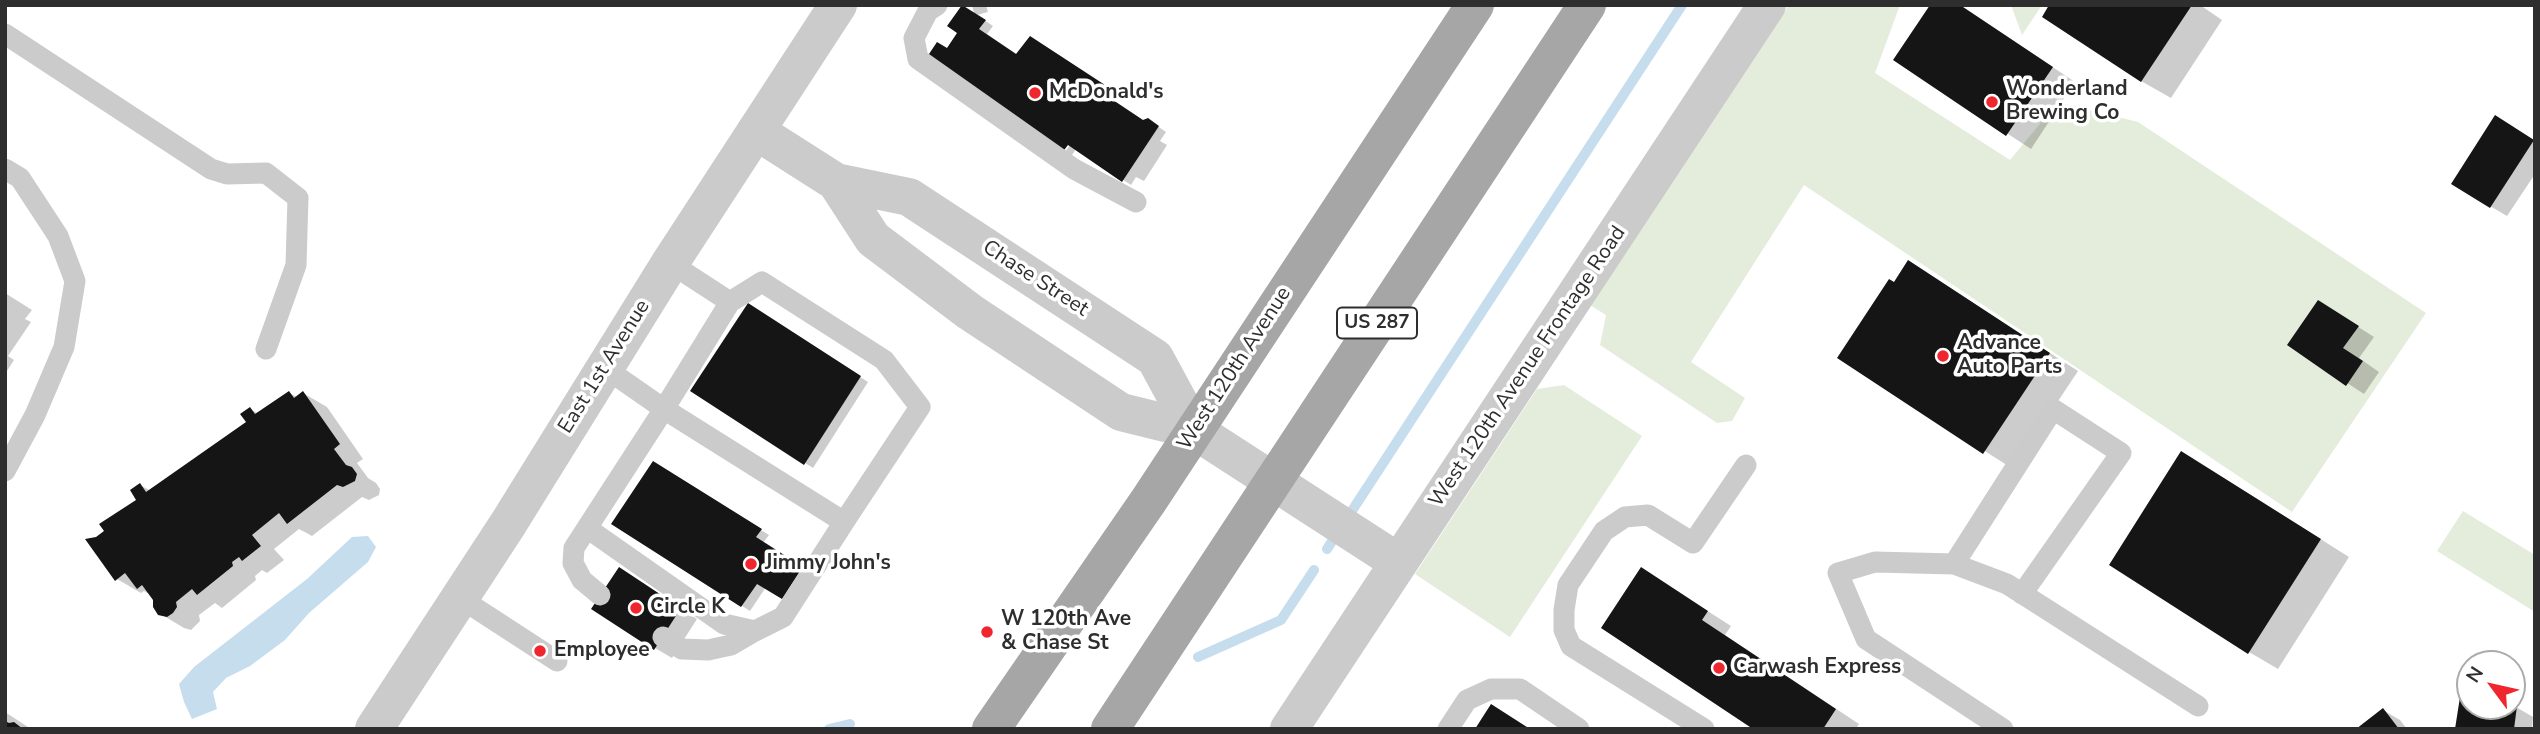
<!DOCTYPE html>
<style>
body{margin:0}
#map{position:relative;width:2540px;height:734px;overflow:hidden;background:#fff;font-family:"Nunito Sans",sans-serif}
canvas{display:block}
.frame{position:absolute;inset:0;border:7px solid #2e2e2e;pointer-events:none}
.north{position:absolute;left:2456px;top:650px;width:70px;height:70px;box-sizing:border-box;background:#fff;border:2px solid #ababab;border-radius:50%;rotate:303deg;font-size:19px;font-weight:700;line-height:28px;text-align:center;color:#2e2e2e}
.north::after{content:'';display:block;margin:auto;width:24px;height:32px;background:#f0262f;clip-path:polygon(50% 0,100% 100%,50% 72%,0 100%)}
</style>
<div id="map">
<canvas width="2540" height="734"></canvas>
<div class="frame"></div>
<div class="north">N</div>
</div>
<script>
const ctx = document.querySelector('canvas').getContext('2d');
ctx.lineJoin = 'round';
function paint(path, color) {
  ctx.fillStyle = color;
  ctx.fill(path, 'evenodd');
}
function shape(rows) {
  const path = new Path2D();
  for (const r of rows) {
    path.moveTo(r[0], r[1]);
    for (let i = 2; i < r.length; i += 2) path.lineTo(r[i], r[i + 1]);
  }
  return path;
}
function strokePath(path, color, width, dash) {
  ctx.strokeStyle = color;
  ctx.lineWidth = width;
  ctx.lineCap = dash ? 'butt' : 'round';
  ctx.setLineDash(dash || []);
  ctx.stroke(path);
}
function drawText(font, color, halo, rows, align = 'center') {
  ctx.font = font + ' "Nunito Sans",sans-serif';
  ctx.lineWidth = 7;
  ctx.setLineDash([]);
  ctx.textBaseline = 'middle';
  ctx.strokeStyle = halo;
  ctx.fillStyle = color;
  for (const [text, x, y, turn = 0] of rows) {
    ctx.save();
    ctx.translate(x, y);
    ctx.rotate((+turn || 0) * Math.PI / 180);
    ctx.textAlign = isNaN(turn) ? turn : align;
    if (halo) ctx.strokeText(text, 0, 0);
    ctx.fillText(text, 0, 0);
    ctx.restore();
  }
}
paint(shape([
 [1789,5,1900,5,1875,73,2010,160,2058,102,2138,122,2426,313,2292,512,1804,185,1691,362,1745,398,1732,421,1717,423,1600,345,1606,315,1590,305],
 [2011,5,2042,5,2022,35],
 [1564,385,1642,436,1510,637,1415,574,1537,389],
 [2463,511,2535,555,2535,612,2437,551]
]), '#e4eddb');
paint(shape([
 [368,536,376,547,368,562,309,613,285,640,250,666,226,678,213,692,217,709,192,719,184,702,179,684,194,667,307,579,352,537]
]), '#c6ddee');
paint(shape([
 [972,5,986,5,988,12,977,15,993,26,987,34,1018,55,1038,43,1113,91,1108,98,1143,122,1156,125,1166,132,1160,141,1167,145,1144,181,1136,177,1131,185,1076,149,1068,161,1061,157,1071,144,948,50,974,13],
 [1960,5,2075,82,2031,149,1895,60],
 [2051,5,2200,5,2222,20,2171,98,2141,81],
 [2512,127,2535,141,2535,174,2507,216,2490,206],
 [1937,280,2078,371,2013,469,1839,358,1895,284],
 [5,293,32,310,25,319,31,322,8,356,14,360,7,371],
 [756,310,868,382,813,468,693,391],
 [2335,312,2374,337,2359,358,2379,372,2364,394,2289,345],
 [289,393,297,397,303,393,327,407,363,459,357,463,368,478,376,483,380,489,379,495,369,500,362,497,312,536,299,529,274,549,284,560,267,573,262,570,255,576,256,580,222,608,215,603,199,615,200,621,191,630,184,628,159,613,153,596,144,591,141,593,117,579,96,538,139,500,140,485,151,491,248,422,250,409,259,414],
 [653,463,769,535,763,543,791,602,766,587,750,611,613,523],
 [2211,470,2349,557,2278,669,2249,652],
 [1642,569,1731,626,1725,635,1859,724,1856,729,1756,729],
 [636,579,697,619,672,658,655,648],
 [2470,701,2470,706,2516,707,2533,717,2532,729,2457,729],
 [2383,710,2400,720,2407,729,2359,729],
 [5,712,31,729,5,729]
]), '#0003');
strokePath(shape([
 [1327,549,1682,5],
 [1198,657,1281,620,1314,570],
 [829,729,850,724]
]), '#c6ddee', 10);
paint(shape([
 [962,5,986,20,979,29,1016,54,1030,36,1105,85,1101,92,1143,120,1148,118,1159,126,1122,182,1068,145,1058,158,921,66,937,42,947,48,957,33,947,26],
 [1930,5,1960,5,2053,67,2006,136,1893,60],
 [2049,5,2192,5,2141,82,2042,17],
 [2495,115,2534,140,2490,208,2451,184],
 [1908,260,2050,353,1983,454,1837,358,1889,279,1894,282],
 [2318,300,2359,326,2343,348,2363,361,2346,386,2287,345],
 [748,303,861,376,804,465,690,391],
 [289,391,294,398,303,391,340,444,334,449,346,465,352,467,357,474,355,481,343,487,337,485,287,524,279,513,252,535,261,546,242,561,239,557,232,562,233,566,197,595,192,589,176,602,177,607,173,613,167,617,158,615,153,607,153,600,142,585,137,589,125,573,115,581,85,539,96,537,104,531,99,524,136,500,130,490,140,483,146,492,246,422,240,414,250,407,255,414],
 [2181,451,2321,539,2248,654,2109,565],
 [653,461,762,529,756,537,803,567,782,599,757,584,741,607,611,524],
 [619,567,681,608,654,650,591,609],
 [1641,567,1708,611,1702,620,1836,709,1823,729,1753,729,1601,628],
 [2460,697,2470,699,2470,706,2517,706,2514,729,2455,729],
 [1491,704,1530,729,1475,729],
 [2383,708,2399,729,2356,729],
 [5,721,9,723,14,722,23,729,5,729]
]), '#151515');
strokePath(shape([
 [937,5,928,11,914,38,918,59,1074,169,1136,202],
 [5,34,211,169,227,174,266,173,298,198,296,265,266,349],
 [5,169,20,178,58,236,75,281,64,347,35,415,5,471],
 [670,263,730,302],
 [605,368,664,409,844,522,920,407,884,360,762,282,730,302,664,409,587,528,724,624,755,631,783,617,844,522],
 [587,528,574,548,573,563,582,580,600,595],
 [1954,564,2007,584,2198,706],
 [460,598,557,661],
 [663,637,682,649,708,650,731,645,755,631],
 [1448,729,1467,700,1491,689,1520,689,1579,729],
 [1704,729,1571,646,1564,630,1564,610,1568,585,1604,531,1625,517,1648,515,1693,543,1746,465],
 [2003,729,1866,639,1838,573,1875,562,1954,564,2053,409,2121,453,2022,594]
]), '#cbcbcb', 21);
strokePath(shape([
 [756,131,836,182,909,197,1155,358,1194,430],
 [836,182,873,239,970,312,1121,412,1194,430,1398,562],
 [1289,729,1767,5]
]), '#cbcbcb', 38);
strokePath(shape([
 [374,729,508,524,670,263,838,5]
]), '#cbcbcb', 38);
strokePath(shape([
 [991,729,1149,500,1475,5],
 [1110,729,1587,5]
]), '#a6a6a6', 38);
for (const [x, y, r, color] of [
 [1035,93,7,"#f0262f"],
 [1992,102,7,"#f0262f"],
 [1943,356,7,"#f0262f"],
 [751,564,7,"#f0262f"],
 [636,608,7,"#f0262f"],
 [987,632,7,"#f0262f"],
 [540,651,7,"#f0262f"],
 [1719,668,7,"#f0262f"]
]) {
  const dot = new Path2D();
  dot.arc(x, y, r, 0, 2 * Math.PI);
  ctx.fillStyle = color;
  ctx.fill(dot);
  strokePath(dot, '#fff', 2.5);
}
for (const [x, y, w] of [
 [1377,323,80]
]) {
  const box = new Path2D();
  box.roundRect(x - w / 2, y - 15.5, w, 31, 5);
  ctx.fillStyle = '#fff';
  ctx.fill(box);
  strokePath(box, '#2e2e2e', 2);
}
drawText('bold 19px', '#2e2e2e', null, [
 ["US 287",1377,323]
]);
drawText('bold 21px', '#2e2e2e', '#fff', [
 ["Wonderland",2006,90],
 ["Brewing Co",2006,114],
 ["McDonald's",1049,93],
 ["Advance",1957,344],
 ["Auto Parts",1957,368],
 ["Jimmy John's",765,564],
 ["Circle K",650,608],
 ["W 120th Ave",1001,620],
 ["& Chase St",1001,644],
 ["Employee",554,651],
 ["Carwash Express",1733,668]
], 'left');
drawText('21px', '#2e2e2e', '#fff', [
 ["Chase Street",1035,279,33],
 ["East 1st Avenue",605,367,-58],
 ["West 120th Avenue Frontage Road",1528,367,-56],
 ["West 120th Avenue",1235,369,-57]
]);
</script>
